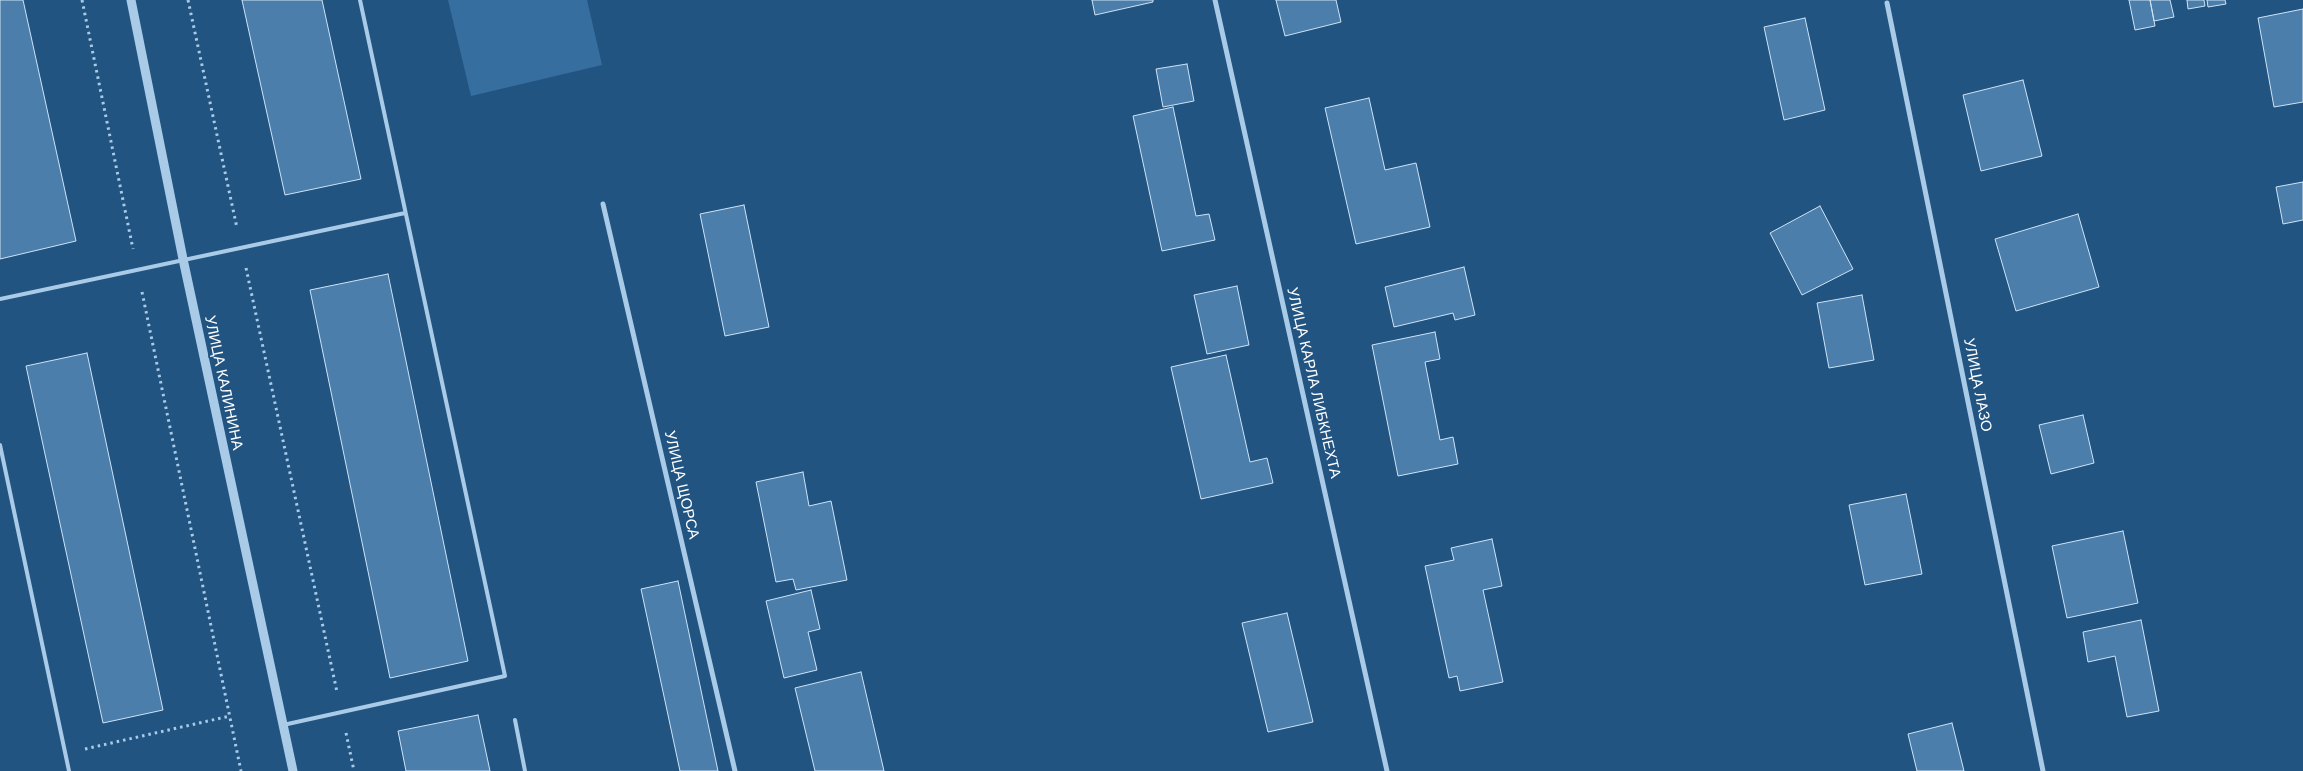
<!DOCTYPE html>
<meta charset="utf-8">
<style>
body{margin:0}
canvas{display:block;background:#225482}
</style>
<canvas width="2303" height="771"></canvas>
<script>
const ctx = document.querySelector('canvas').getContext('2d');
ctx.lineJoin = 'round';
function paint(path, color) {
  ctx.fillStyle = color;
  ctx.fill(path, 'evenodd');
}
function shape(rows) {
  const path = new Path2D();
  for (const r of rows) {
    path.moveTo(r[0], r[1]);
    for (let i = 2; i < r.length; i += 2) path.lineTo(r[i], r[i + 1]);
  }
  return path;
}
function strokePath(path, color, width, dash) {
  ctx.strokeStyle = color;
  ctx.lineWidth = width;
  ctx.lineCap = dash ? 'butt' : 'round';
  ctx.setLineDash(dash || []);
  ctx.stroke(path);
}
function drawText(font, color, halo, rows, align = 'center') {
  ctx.font = font + ' "DM Sans",sans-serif';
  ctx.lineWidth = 4;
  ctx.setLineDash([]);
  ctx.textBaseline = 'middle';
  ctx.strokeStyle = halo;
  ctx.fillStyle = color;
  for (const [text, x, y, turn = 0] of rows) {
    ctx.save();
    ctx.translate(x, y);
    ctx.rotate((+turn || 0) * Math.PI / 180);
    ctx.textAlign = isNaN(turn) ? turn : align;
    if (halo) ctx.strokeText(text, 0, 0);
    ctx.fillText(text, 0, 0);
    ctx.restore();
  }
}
paint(shape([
 [448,0,587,0,602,65,471,96]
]), '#366ea0');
const building = shape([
 [0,0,23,0,76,241,0,259,0,0],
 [242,0,322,0,361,179,285,195,242,0],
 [1092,0,1153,0,1153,2,1095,15,1092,0],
 [1276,0,1336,0,1341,22,1285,36,1276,0],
 [2129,0,2150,0,2155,26,2135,30,2129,0],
 [2150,0,2170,0,2174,17,2154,21,2150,0],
 [2187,0,2204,0,2205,6,2188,9,2187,0],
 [2207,0,2225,0,2226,4,2208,7,2207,0],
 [2303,9,2303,102,2274,107,2258,18,2303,9],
 [1805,18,1825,110,1784,120,1764,27,1805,18],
 [1187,64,1194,101,1163,107,1156,69,1187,64],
 [2023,80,2042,156,1981,171,1963,95,2023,80],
 [1369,98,1385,170,1416,163,1430,227,1356,244,1325,108,1369,98],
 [1173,107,1196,216,1209,214,1215,240,1162,251,1133,116,1173,107],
 [2303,182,2303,220,2283,224,2276,187,2303,182],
 [744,205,769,327,725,336,700,214,744,205],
 [1820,206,1853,269,1802,295,1770,233,1820,206],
 [2078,214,2099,287,2016,311,1995,239,2078,214],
 [1464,267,1475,315,1455,320,1453,313,1394,327,1385,287,1464,267],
 [388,274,468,661,390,678,310,290,388,274],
 [1237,286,1249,345,1207,354,1194,295,1237,286],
 [1862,295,1874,360,1829,368,1817,303,1862,295],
 [1435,332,1440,359,1425,362,1440,440,1453,437,1458,464,1398,476,1372,345,1435,332],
 [87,353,163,710,103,723,26,366,87,353],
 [1226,355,1250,462,1267,458,1273,483,1201,499,1171,367,1226,355],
 [2083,415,2094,463,2051,474,2039,425,2083,415],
 [803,472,809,506,831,501,847,580,796,590,793,579,776,582,756,482,803,472],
 [1906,494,1922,574,1865,585,1849,505,1906,494],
 [2123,531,2138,603,2067,618,2052,546,2123,531],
 [1492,539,1502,586,1483,590,1503,682,1460,691,1457,676,1449,678,1425,566,1454,560,1451,548,1492,539],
 [678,581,718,771,680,771,641,589,678,581],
 [811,590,820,629,808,632,817,670,784,678,766,601,811,590],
 [1287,613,1313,722,1268,732,1242,623,1287,613],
 [2141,620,2159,711,2127,717,2115,656,2088,662,2083,632,2141,620],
 [861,672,884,771,815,771,795,688,861,672],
 [478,715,490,771,406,771,398,731,478,715],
 [1952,723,1964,771,1917,771,1908,734,1952,723]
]);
paint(building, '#4b7eab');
strokePath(building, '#cde3f6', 1);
strokePath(shape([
 [82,0,133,249],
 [188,0,237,228],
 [246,268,337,692],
 [142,292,241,771],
 [346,733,354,771],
 [85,749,230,716]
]), '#a9cbe8', 3, [2.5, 4]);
strokePath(shape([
 [0,299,405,213],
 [0,445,69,771],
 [515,720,525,771],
 [283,725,505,676,360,0]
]), '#a9cbe8', 4);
strokePath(shape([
 [1215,0,1387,771],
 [1887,3,2043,771],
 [603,204,735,771]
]), '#a9cbe8', 5);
strokePath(shape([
 [131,0,183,259,293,771]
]), '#a9cbe8', 9);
drawText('15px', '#fff', '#225482', [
 ["УЛИЦА КАЛИНИНА",223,383,78],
 ["УЛИЦА КАРЛА ЛИБКНЕХТА",1313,383,77],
 ["УЛИЦА ЛАЗО",1977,385,79],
 ["УЛИЦА ЩОРСА",681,485,77]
]);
</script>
